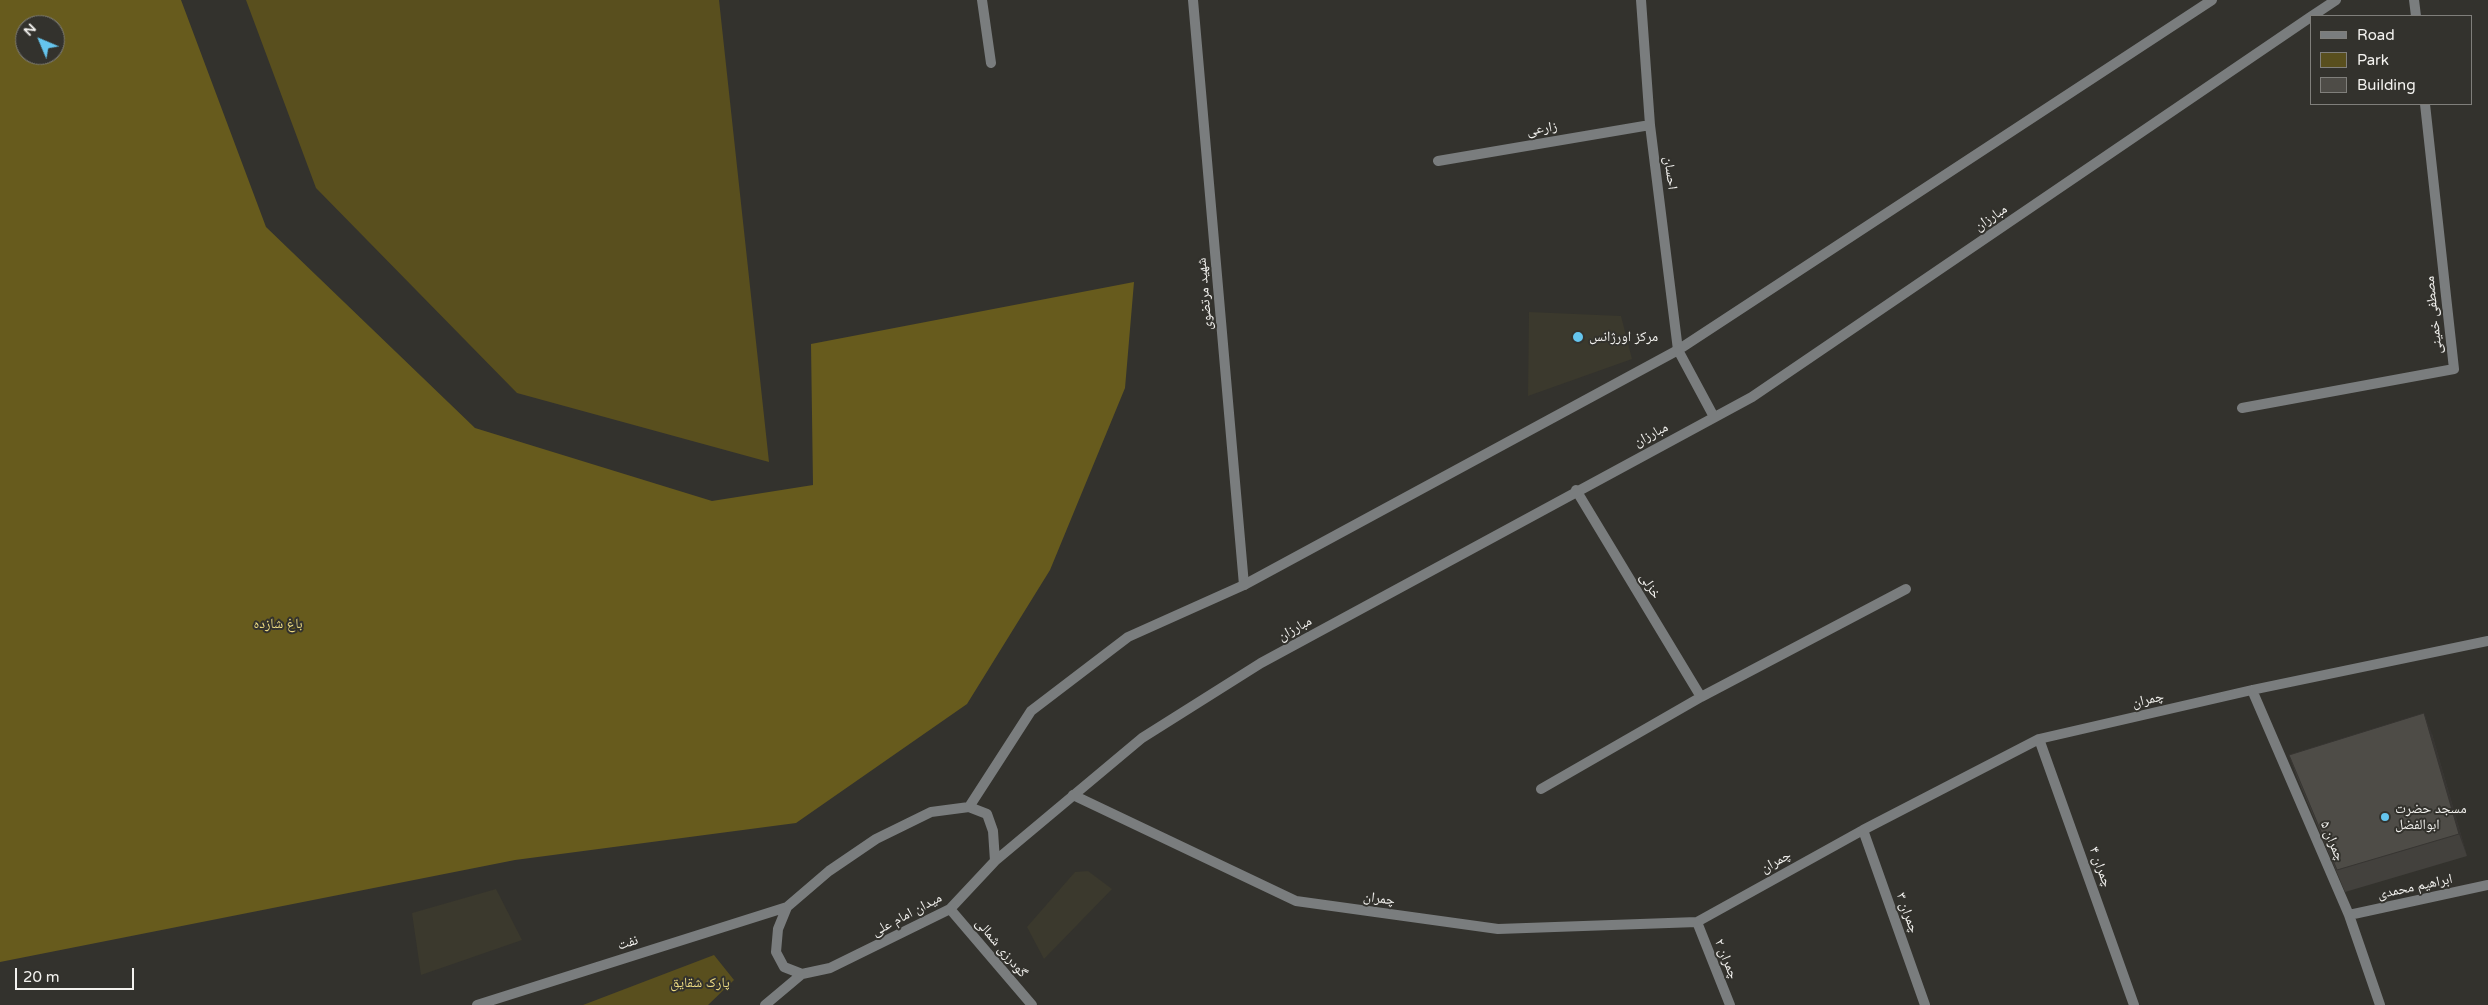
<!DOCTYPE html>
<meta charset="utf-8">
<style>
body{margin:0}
#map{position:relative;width:2488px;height:1005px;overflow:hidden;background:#33322d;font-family:"Varela Round",sans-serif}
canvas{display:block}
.legend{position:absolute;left:2310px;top:15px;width:162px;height:90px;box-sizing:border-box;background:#33322d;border:1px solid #807f7b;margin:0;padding:6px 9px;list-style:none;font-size:15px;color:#f3f2ef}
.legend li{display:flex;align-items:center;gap:10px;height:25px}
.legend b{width:25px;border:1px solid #807f7b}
.north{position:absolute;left:15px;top:15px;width:50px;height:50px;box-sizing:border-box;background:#33322d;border:1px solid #807f7b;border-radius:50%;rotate:315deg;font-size:14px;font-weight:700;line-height:20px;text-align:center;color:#f3f2ef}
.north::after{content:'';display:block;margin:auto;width:18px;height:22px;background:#65c5ee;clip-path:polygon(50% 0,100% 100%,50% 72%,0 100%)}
.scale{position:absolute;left:15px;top:968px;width:119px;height:22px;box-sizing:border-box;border:2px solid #f3f2ef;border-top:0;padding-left:6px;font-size:15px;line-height:18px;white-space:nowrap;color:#f3f2ef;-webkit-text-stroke:4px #33322d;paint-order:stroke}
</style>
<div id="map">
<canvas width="2488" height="1005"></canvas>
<ul class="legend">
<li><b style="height:6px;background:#7a7d7e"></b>Road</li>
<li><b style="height:14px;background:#594f1e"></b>Park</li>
<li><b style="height:14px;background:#4e4c47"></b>Building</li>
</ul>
<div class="north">N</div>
<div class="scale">20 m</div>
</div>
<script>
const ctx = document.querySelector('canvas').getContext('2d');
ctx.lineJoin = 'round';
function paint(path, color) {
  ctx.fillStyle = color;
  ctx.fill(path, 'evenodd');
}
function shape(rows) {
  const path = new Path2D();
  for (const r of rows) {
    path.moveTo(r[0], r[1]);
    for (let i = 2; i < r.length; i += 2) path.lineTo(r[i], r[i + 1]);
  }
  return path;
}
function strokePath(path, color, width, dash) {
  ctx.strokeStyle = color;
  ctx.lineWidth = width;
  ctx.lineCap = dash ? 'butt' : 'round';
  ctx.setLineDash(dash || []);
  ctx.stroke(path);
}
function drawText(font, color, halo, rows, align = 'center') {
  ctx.font = font + ' "Varela Round","Noto Naskh Arabic",sans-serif';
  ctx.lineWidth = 4;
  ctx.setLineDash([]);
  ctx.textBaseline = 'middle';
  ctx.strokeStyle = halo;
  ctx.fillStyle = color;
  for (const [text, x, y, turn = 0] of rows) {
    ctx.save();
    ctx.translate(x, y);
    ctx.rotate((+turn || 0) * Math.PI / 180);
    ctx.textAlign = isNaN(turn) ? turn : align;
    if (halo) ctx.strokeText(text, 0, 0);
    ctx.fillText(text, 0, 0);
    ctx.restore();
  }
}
paint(shape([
 [1529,312,1621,316,1632,359,1528,396],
 [1088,871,1112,889,1044,959,1027,927,1075,872],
 [496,889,522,940,421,975,412,913]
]), '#3b392d');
paint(shape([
 [246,0,719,0,769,462,517,393,316,188],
 [714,955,734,980,708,1005,583,1005]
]), '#594f1e');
paint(shape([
 [0,0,181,0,266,227,475,428,712,501,813,485,811,344,1134,282,1125,388,1050,570,967,704,796,823,515,860,0,962],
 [25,25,55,25,55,55,25,55]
]), '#675b1d');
strokePath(shape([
 [982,0,991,63],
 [1193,0,1244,585],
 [1641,0,1650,125,1678,350],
 [2414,0,2416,16],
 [1438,161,1650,125],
 [2242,408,2454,369,2425,104],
 [1576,490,1701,697],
 [2252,690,2349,915,2380,1005],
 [2039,739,2134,1005],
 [1541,789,1701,697,1906,589],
 [1073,795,1296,901,1498,929,1697,922,1863,830,2039,739,2252,690,2488,641],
 [1863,830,1925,1005],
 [2349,915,2488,885],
 [1697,922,1730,1005]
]), '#7a7d7e', 10);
strokePath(shape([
 [2312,16,2336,0],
 [1678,350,1714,417],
 [969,807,1031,711,1128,637,1244,585,1678,350,2212,0],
 [995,861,993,831,987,814,969,807,931,812,876,839,829,871,787,907,778,929,776,952,784,967,802,974,830,968,950,909,995,861,1142,738,1261,663,1752,397,2312,16],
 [950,909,1032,1005],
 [477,1005,787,907],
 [765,1005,802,974]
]), '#7a7d7e', 10);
paint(shape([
 [2432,734,2467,856,2345,892,2297,777,2289,755]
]), '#43413d');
paint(shape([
 [2424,713,2432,734,2467,856,2459,834]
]), '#373532');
const building = shape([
 [2424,713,2459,834,2337,870,2289,755,2424,713]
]);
paint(building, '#4e4c47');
strokePath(building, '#373532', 1);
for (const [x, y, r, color] of [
 [1578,337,6,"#65c5ee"],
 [2385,817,5,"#65c5ee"]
]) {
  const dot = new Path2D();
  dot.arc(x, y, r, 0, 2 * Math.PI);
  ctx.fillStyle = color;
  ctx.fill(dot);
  strokePath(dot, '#33322d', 2);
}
drawText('14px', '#f3f2ef', '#33322d', [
 ["زارعی",1542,129,-10],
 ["احسان",1670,173,83],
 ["مبارزان",1991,218,-34],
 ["شهید مرتضوی",1205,294,-95],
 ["مصطفی خمینی",2434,315,-96],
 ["مبارزان",1651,435,-28],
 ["خزلی",1650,586,59],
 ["مبارزان",1295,629,-29],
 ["چمران",2148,700,-13],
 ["چمران ۵",2332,841,67],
 ["چمران",1776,862,-29],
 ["چمران ۴",2100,867,70],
 ["ابراهیم محمدی",2415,887,-12],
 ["چمران",1379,899,8],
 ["چمران ۳",1907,913,70],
 ["میدان امام علی",907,915,-28],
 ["نفت",628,943,-18],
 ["گودرزی شمالی",1001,948,50],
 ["چمران ۲",1726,959,68]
]);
drawText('14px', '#f3f2ef', '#33322d', [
 ["مرکز اورژانس",1589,337],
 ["مسجد حضرت",2395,809],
 ["ابوالفضل",2395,825]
], 'left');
drawText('14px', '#eddb82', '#33322d', [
 ["باغ شازده",278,624],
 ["پارک شقایق",700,983]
]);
</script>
